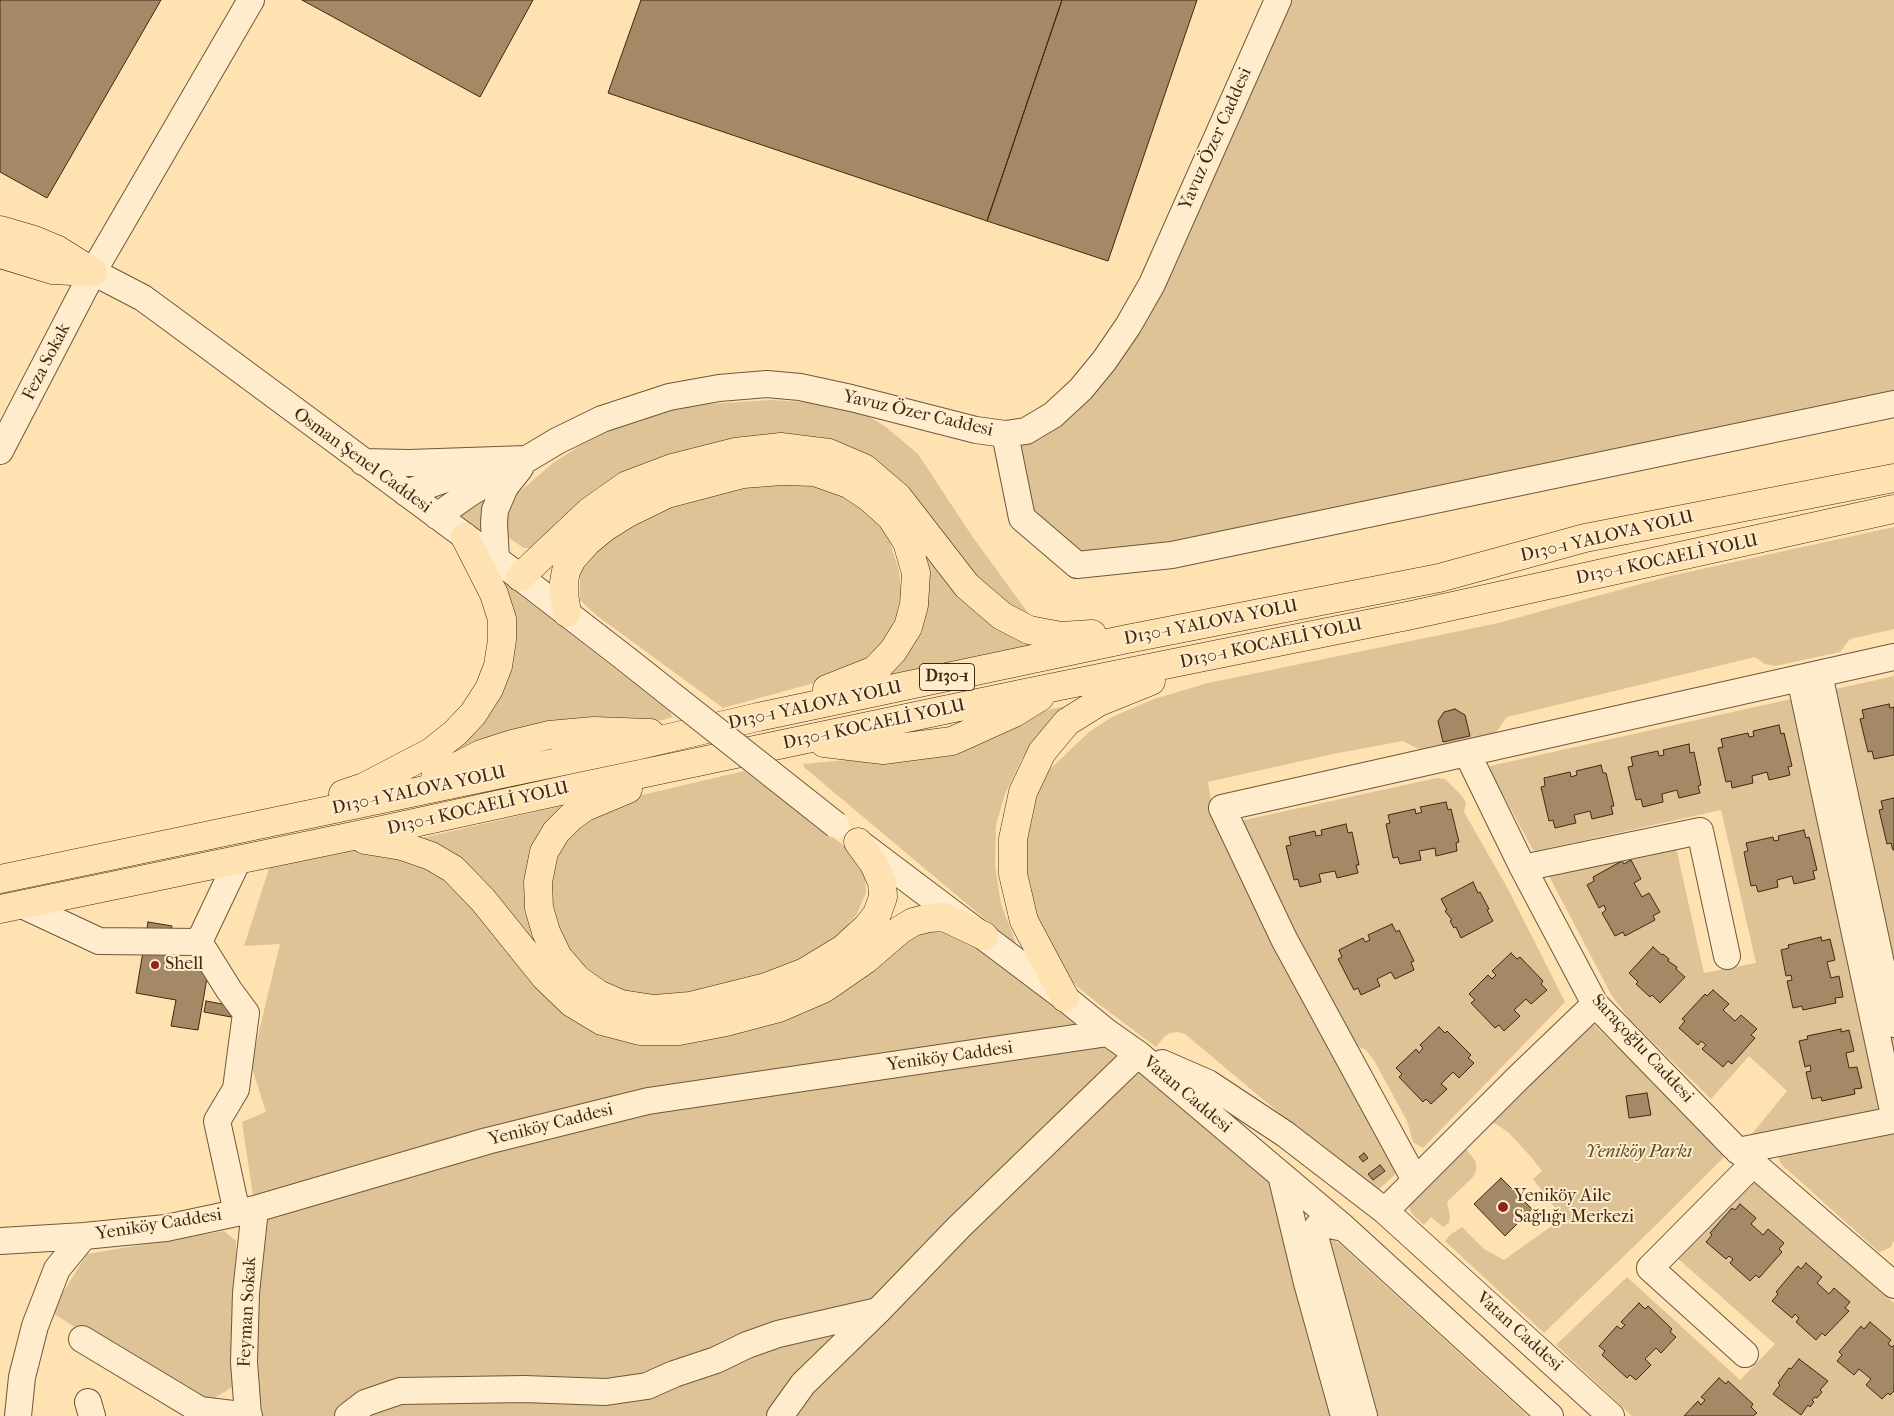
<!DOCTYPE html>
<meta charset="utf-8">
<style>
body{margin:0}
canvas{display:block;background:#fee2b2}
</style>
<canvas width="1894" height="1416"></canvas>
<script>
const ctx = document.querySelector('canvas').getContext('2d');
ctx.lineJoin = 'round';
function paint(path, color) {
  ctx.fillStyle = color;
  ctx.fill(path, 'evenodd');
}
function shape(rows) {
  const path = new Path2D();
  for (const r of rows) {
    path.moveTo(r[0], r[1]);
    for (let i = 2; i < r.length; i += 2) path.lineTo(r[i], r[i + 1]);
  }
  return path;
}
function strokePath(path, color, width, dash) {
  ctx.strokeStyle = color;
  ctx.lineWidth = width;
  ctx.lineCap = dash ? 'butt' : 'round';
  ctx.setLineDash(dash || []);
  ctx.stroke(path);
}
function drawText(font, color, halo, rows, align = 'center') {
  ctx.font = font + ' "IM FELL French Canon",serif';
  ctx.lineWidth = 4;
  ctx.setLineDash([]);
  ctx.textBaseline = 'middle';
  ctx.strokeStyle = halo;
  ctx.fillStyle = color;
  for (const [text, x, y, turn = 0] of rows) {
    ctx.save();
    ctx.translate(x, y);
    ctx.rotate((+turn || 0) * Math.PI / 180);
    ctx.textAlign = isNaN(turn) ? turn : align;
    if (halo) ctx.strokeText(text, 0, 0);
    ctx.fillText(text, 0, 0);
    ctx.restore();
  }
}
paint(shape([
 [1278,0,1894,0,1894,404,1077,565,1022,518,1005,434,1104,361],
 [772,400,816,403,861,412,886,427,918,454,972,536,1031,617,1011,610,829,439,794,434,752,437,630,469,595,489,534,548,524,548,509,538,505,514,510,500,553,463,581,445,618,427,656,413,690,405],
 [763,482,818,483,859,503,876,520,890,542,899,571,901,594,897,615,889,637,874,655,825,680,723,708,596,615,580,600,580,570,605,540,662,505],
 [491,489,483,535,456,517],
 [1894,527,1894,629,1850,639,1840,652,1775,666,1765,664,1755,657,1507,717,1494,735,1422,751,1403,741,1333,754,1208,782,1214,819,1399,1171,1378,1190,1371,1190,1185,1034,1177,1032,1170,1033,1164,1037,1156,1047,1100,1005,1073,983,1051,955,1032,923,1020,849,1035,790,1047,772,1089,732,1112,717,1154,699,1208,683,1498,623,1670,576],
 [913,538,1040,646,886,675,903,655],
 [502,581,669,711,673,717,659,721,606,722,443,765,447,749,473,727],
 [1894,676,1894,1114,1751,1135,1787,1091,1749,1056,1711,1099,1630,1020,1612,996,1549,876,1676,847,1704,973,1756,963,1721,810,1536,851,1533,850,1489,769,1490,766],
 [1072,705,1044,730,1022,758,1005,794,996,825,995,865,1001,904,1017,946,805,768,803,764,879,757,1027,714],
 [744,771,850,850,865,874,866,893,857,914,841,932,816,952,780,970,694,993,653,997,618,991,587,970,568,951,554,924,548,866,562,839,617,801],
 [1437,778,1445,779,1462,796,1466,803,1464,812,1508,889,1565,1002,1423,1148,1413,1142,1407,1121,1375,1062,1366,1050,1353,1044,1240,825,1244,820],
 [561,806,538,834,527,865,541,952,409,841],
 [348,837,431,856,520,946,640,1031,944,917,1281,1175,1344,1416,250,1416,255,1209,242,1122,266,1112,251,1065,280,944,244,946,274,853],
 [1590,1021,1727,1152,1722,1159,1652,1229,1544,1333,1445,1241,1450,1235,1462,1227,1484,1249,1504,1260,1563,1218,1533,1179,1542,1171,1532,1158,1508,1132,1491,1121],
 [1894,1130,1894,1241,1890,1248,1879,1252,1781,1164,1778,1155],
 [1466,1149,1476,1162,1476,1171,1473,1177,1447,1202,1450,1217,1449,1223,1443,1227,1431,1217,1424,1225,1412,1214,1409,1208,1412,1199],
 [1751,1180,1894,1303,1894,1416,1632,1416,1556,1345,1627,1277,1740,1380,1775,1344,1676,1257],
 [224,1231,236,1241,234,1386,201,1406,51,1312,87,1254],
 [1327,1235,1342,1246,1528,1416,1372,1416]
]), '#dec397');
const building = shape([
 [0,0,161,0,47,198,0,172,0,0],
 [302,0,533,0,480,97,302,0],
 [641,0,1062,0,987,221,608,93,641,0],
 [1062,0,1197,0,1108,261,987,221,1062,0],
 [1889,704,1890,708,1894,707,1894,755,1874,759,1872,751,1868,752,1860,719,1864,718,1862,710,1889,704],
 [1455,709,1465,715,1470,736,1443,742,1438,721,1444,712,1455,709],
 [1779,725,1781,734,1784,733,1792,766,1788,767,1790,775,1769,780,1767,772,1752,776,1753,783,1732,788,1731,781,1726,782,1718,748,1723,747,1721,739,1748,733,1749,737,1754,736,1753,731,1779,725],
 [1689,744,1690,753,1694,752,1701,785,1698,786,1700,793,1679,798,1677,790,1662,794,1663,802,1643,807,1641,799,1636,800,1628,767,1633,766,1631,757,1658,751,1659,756,1664,755,1663,750,1689,744],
 [1601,765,1603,773,1606,773,1614,806,1611,806,1613,814,1592,819,1590,811,1574,815,1576,823,1555,828,1553,820,1549,821,1541,787,1545,786,1544,778,1570,772,1571,777,1577,775,1576,771,1601,765],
 [1894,798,1894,850,1893,850,1891,843,1887,844,1879,810,1883,809,1881,801,1894,798],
 [1446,802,1448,810,1451,809,1459,842,1456,843,1457,851,1436,856,1435,848,1419,851,1421,860,1400,864,1398,857,1393,858,1386,824,1390,823,1388,815,1415,809,1416,814,1422,812,1420,807,1446,802],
 [1346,824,1348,833,1352,832,1359,865,1356,865,1358,873,1337,878,1335,871,1319,874,1321,882,1300,887,1298,879,1294,880,1286,846,1291,845,1289,837,1315,831,1316,836,1322,835,1321,830,1346,824],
 [1804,830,1806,838,1809,837,1817,870,1813,871,1815,879,1794,884,1792,876,1777,880,1778,887,1758,892,1756,885,1751,886,1744,852,1748,851,1746,843,1773,837,1774,841,1779,840,1778,836,1804,830],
 [1631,860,1641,879,1634,883,1642,897,1649,893,1660,912,1653,916,1655,920,1625,936,1623,932,1615,936,1602,913,1606,910,1604,905,1599,908,1587,885,1594,881,1593,877,1622,861,1624,864,1631,860],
 [1473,882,1478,893,1480,892,1489,909,1487,910,1493,921,1461,938,1456,927,1454,928,1450,921,1452,920,1445,911,1447,910,1441,899,1473,882],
 [148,922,172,926,166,964,208,972,198,1030,171,1026,176,1000,136,993,148,922],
 [1392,924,1396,932,1399,930,1414,961,1411,962,1414,970,1395,979,1391,972,1377,979,1380,986,1361,995,1358,988,1354,990,1338,959,1342,957,1339,950,1363,938,1365,942,1370,940,1368,935,1392,924],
 [1821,937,1822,941,1830,939,1835,960,1827,962,1831,978,1839,976,1843,997,1835,998,1836,1003,1803,1010,1802,1006,1793,1008,1787,981,1792,980,1791,975,1786,976,1781,950,1789,948,1788,945,1821,937],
 [1653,947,1662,955,1663,954,1669,959,1668,961,1677,967,1676,969,1685,977,1660,1003,1652,995,1650,997,1636,984,1638,982,1629,973,1653,947],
 [1511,953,1517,959,1520,957,1543,981,1541,984,1547,990,1531,1004,1526,999,1514,1010,1520,1016,1504,1031,1499,1025,1495,1028,1471,1003,1475,1000,1469,994,1488,975,1492,979,1496,975,1492,971,1511,953],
 [1713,990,1729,1004,1723,1010,1735,1021,1741,1015,1757,1029,1751,1035,1755,1038,1732,1064,1728,1061,1723,1067,1702,1049,1706,1045,1701,1041,1698,1045,1679,1028,1685,1021,1682,1019,1705,994,1707,996,1713,990],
 [206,1001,233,1006,231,1017,204,1012,206,1001],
 [1439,1027,1445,1033,1447,1031,1471,1055,1468,1058,1474,1063,1459,1078,1453,1072,1441,1084,1447,1089,1431,1104,1426,1099,1423,1102,1399,1077,1402,1074,1396,1068,1416,1049,1419,1053,1423,1048,1420,1045,1439,1027],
 [1841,1029,1841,1032,1849,1030,1854,1051,1846,1053,1849,1068,1857,1067,1862,1088,1854,1089,1855,1094,1822,1101,1821,1097,1812,1099,1806,1072,1811,1071,1810,1065,1805,1067,1799,1041,1808,1039,1807,1036,1841,1029],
 [1647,1093,1651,1115,1629,1118,1626,1096,1647,1093],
 [1364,1153,1368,1158,1363,1162,1359,1157,1364,1153],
 [1380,1165,1385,1171,1373,1180,1368,1174,1380,1165],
 [1501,1178,1532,1209,1505,1236,1474,1204,1501,1178],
 [1740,1204,1756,1218,1751,1224,1763,1235,1768,1229,1784,1243,1779,1249,1782,1252,1759,1278,1756,1275,1750,1281,1730,1263,1733,1259,1729,1256,1726,1259,1706,1242,1712,1235,1710,1233,1732,1208,1735,1210,1740,1204],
 [1806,1263,1822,1277,1817,1283,1829,1294,1834,1288,1850,1302,1845,1308,1849,1311,1825,1336,1822,1333,1816,1340,1796,1322,1799,1318,1795,1314,1792,1318,1772,1301,1778,1294,1776,1292,1798,1266,1801,1269,1806,1263],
 [1639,1303,1645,1309,1648,1306,1672,1329,1670,1332,1676,1337,1661,1353,1656,1348,1645,1359,1651,1365,1636,1380,1630,1375,1627,1378,1602,1355,1605,1351,1599,1346,1617,1326,1621,1329,1625,1325,1621,1322,1639,1303],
 [1870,1322,1891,1340,1888,1344,1892,1347,1894,1345,1894,1391,1890,1395,1888,1393,1882,1399,1866,1385,1871,1379,1859,1369,1854,1375,1837,1361,1842,1355,1839,1352,1861,1326,1864,1329,1870,1322],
 [1799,1359,1828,1381,1820,1390,1822,1392,1817,1398,1815,1397,1812,1400,1814,1402,1810,1407,1808,1405,1801,1415,1773,1394,1780,1385,1778,1383,1789,1368,1791,1369,1799,1359],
 [1719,1378,1726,1384,1728,1381,1753,1404,1751,1407,1757,1413,1753,1416,1684,1416,1698,1401,1701,1405,1705,1400,1701,1397,1719,1378]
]);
paint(building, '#a38965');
strokePath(building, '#402912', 1);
const minor = shape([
 [93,272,143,298,173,320,520,577,626,659],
 [1005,434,1022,518,1077,565,1172,555,1894,404],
 [0,451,93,272,251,0],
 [363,462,409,463,526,459],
 [406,493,460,474,477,469],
 [437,516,470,493,557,441,602,419,669,397,719,388,767,384,800,387,851,398,976,430,1005,434,1026,431,1053,415,1081,389,1104,361,1128,326,1152,284,1278,0],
 [496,559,494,523,495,510,505,487,520,468],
 [1819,674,1894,1024],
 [1800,678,1894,1115],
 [1467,753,1523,868,1595,1004,1734,1147,1894,1285],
 [862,845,1065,998,1108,1033,1138,1054,1344,1228,1550,1416],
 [1523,868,1700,831,1727,956],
 [22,905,99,941,199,942],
 [199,942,229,990,246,1013,236,1089,217,1121,237,1213],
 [199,942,238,860],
 [1162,1063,1208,1083,1285,1134,1385,1211,1611,1416],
 [1738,1151,1894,1120],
 [1281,1175,1307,1283,1344,1416],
 [1415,1180,1284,939,1222,808,1894,657],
 [1385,1211,1518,1078,1595,1004],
 [1344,1228,1329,1225,1318,1226,1314,1233,1364,1416],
 [0,1241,84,1236,166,1228,255,1209,487,1141,648,1101,1108,1033],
 [82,1339,200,1410,249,1416],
 [1745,1354,1650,1268,1753,1164],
 [88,1402,92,1416],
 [248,1415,244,1362,246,1293,255,1209],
 [18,1416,22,1377,35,1326,57,1269,84,1236],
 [348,1416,365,1403,400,1391,524,1389,606,1392,647,1386,674,1374,716,1360,747,1345,778,1334,878,1311,959,1227,1138,1054],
 [780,1416,803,1384,878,1311]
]);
const major = shape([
 [0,230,34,240,58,250,93,272],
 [0,254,53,270,91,272]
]);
const highway = shape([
 [520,577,590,511,627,485,672,468,735,452,781,447,829,453,864,468,898,497,967,586,1002,616,1029,630,1061,636,1092,634],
 [567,613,564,594,564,582,566,571,572,559,587,542,604,528,628,513,667,494,743,474,782,471,815,472,849,484,870,498,891,517,907,542,916,573,914,605,908,627,893,651,875,670,827,689],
 [824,743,883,750,952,741,1014,713,1040,697],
 [435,778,481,754,512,744,549,735,594,731,650,733],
 [628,789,585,807,571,817,556,832,544,852,538,882,539,908,546,932,558,957,577,979,598,994,621,1004,654,1009,690,1006,766,987,805,972,843,949,867,927,877,914,883,897,882,882,874,864,858,842],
 [343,794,364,787,431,752,455,733,473,714,489,689,498,666,502,640,502,619,494,594,465,537],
 [365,840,402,846,431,856,453,869,483,900,545,977,572,1003,602,1021,640,1031,679,1031,726,1022,779,1008,823,989,865,960,900,930,913,922,929,918,944,917,984,936],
 [0,879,635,746,758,717,1127,639,1439,578,1585,538,1894,478],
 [0,909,382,830,574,788,1030,692,1412,615,1894,509],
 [1065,998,1024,921,1013,874,1013,839,1023,792,1042,752,1067,722,1099,702,1151,681]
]);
strokePath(minor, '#70573a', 28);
strokePath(major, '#402912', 29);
strokePath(highway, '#402912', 29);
strokePath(minor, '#feeccd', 26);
strokePath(major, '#fee2b2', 28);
strokePath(highway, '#fee2b2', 28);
const minorBridge = shape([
 [626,659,836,825]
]);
strokePath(minorBridge, '#70573a', 28, []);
strokePath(minorBridge, '#feeccd', 26);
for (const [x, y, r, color] of [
 [155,965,5,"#8f2418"],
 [1503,1207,6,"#8f2418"]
]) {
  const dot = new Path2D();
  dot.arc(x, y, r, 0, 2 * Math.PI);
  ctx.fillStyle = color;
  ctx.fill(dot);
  strokePath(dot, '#feeccd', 2);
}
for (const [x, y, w] of [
 [947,677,55]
]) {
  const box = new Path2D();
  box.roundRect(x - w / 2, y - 13.5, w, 27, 4);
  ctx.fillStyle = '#feeccd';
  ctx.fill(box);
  strokePath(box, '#402912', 1);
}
drawText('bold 16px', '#402912', null, [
 ["D130-1",947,677]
]);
drawText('18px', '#402912', '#feeccd', [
 ["Yavuz Özer Caddesi",1216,139,-66],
 ["Feza Sokak",47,362,-63],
 ["Yavuz Özer Caddesi",918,414,13],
 ["Osman Şenel Caddesi",362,461,36],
 ["D130-1 YALOVA YOLU",1607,537,-13],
 ["D130-1 KOCAELİ YOLU",1667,560,-12],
 ["D130-1 YALOVA YOLU",1211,623,-11],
 ["D130-1 KOCAELİ YOLU",1271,644,-12],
 ["D130-1 YALOVA YOLU",815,706,-12],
 ["D130-1 KOCAELİ YOLU",874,725,-12],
 ["D130-1 YALOVA YOLU",419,791,-12],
 ["D130-1 KOCAELİ YOLU",478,809,-13],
 ["Saraçoğlu Caddesi",1642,1049,47],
 ["Yeniköy Caddesi",950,1057,-8],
 ["Vatan Caddesi",1187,1095,40],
 ["Yeniköy Caddesi",551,1125,-14],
 ["Yeniköy Caddesi",159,1225,-9],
 ["Feyman Sokak",248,1312,-87],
 ["Vatan Caddesi",1519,1332,42]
]);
drawText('18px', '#402912', '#feeccd', [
 ["Shell",165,965],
 ["Yeniköy Aile",1514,1197],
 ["Sağlığı Merkezi",1514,1218]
], 'left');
drawText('italic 18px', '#60482d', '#feeccd', [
 ["Yeniköy Parkı",1639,1153]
]);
</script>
